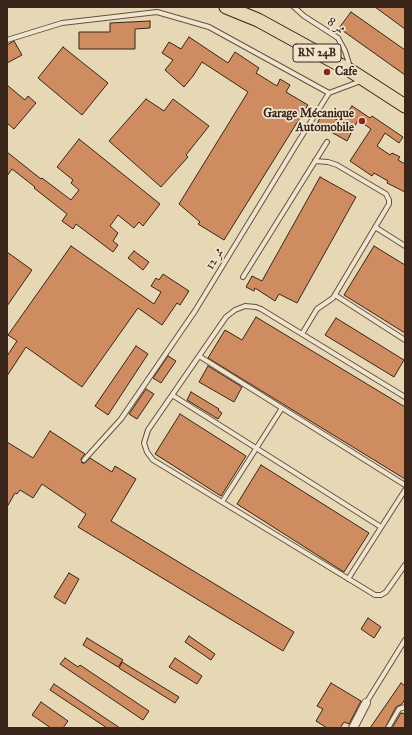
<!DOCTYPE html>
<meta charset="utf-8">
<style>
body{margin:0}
#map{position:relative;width:412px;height:735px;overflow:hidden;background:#e6d7b5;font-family:"IM FELL Great Primer",serif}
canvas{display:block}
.frame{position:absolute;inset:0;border:8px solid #392519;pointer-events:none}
</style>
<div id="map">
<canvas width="412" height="735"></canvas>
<div class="frame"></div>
</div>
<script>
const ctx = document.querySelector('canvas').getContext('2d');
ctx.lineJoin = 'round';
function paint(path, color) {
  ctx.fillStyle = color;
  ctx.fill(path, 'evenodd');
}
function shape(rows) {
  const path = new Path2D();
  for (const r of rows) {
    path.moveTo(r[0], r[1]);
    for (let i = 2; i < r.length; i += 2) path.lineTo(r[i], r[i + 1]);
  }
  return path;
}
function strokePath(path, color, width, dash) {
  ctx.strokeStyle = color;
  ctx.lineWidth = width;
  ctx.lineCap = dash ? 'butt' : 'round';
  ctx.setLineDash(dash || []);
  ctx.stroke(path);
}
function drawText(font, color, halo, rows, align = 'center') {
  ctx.font = font + ' "IM FELL Great Primer",Amiri,serif';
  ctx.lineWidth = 3.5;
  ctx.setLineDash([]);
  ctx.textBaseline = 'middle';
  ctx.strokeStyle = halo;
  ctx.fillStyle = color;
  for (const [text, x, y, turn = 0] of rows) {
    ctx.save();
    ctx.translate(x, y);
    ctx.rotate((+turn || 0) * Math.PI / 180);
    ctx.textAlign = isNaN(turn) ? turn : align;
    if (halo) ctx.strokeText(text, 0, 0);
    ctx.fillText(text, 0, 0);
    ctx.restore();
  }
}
const building = shape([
 [375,7,405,7,405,29,375,7],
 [351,12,405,50,405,75,339,28,351,12],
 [150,21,150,28,135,29,135,49,79,49,79,32,110,32,110,23,150,21],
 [189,37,228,63,235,52,259,68,256,73,277,86,280,79,290,85,286,92,308,105,224,240,198,224,200,222,179,204,248,92,202,62,193,76,184,87,165,70,173,60,162,53,169,42,181,49,189,37],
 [14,41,22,55,7,63,7,45,14,41],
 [63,47,108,83,82,115,38,78,63,47],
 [7,85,25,100,28,96,36,103,14,129,7,123,7,85],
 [146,99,164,111,173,99,209,126,186,155,188,157,161,187,109,141,146,99],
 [352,106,370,118,372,116,403,137,399,143,385,133,377,146,390,155,392,153,400,157,398,160,405,164,405,192,387,183,388,181,374,173,372,176,350,161,371,129,358,120,347,141,317,124,323,112,341,122,352,106],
 [79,139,160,204,143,226,139,222,134,228,118,215,110,226,118,233,113,241,118,245,113,252,76,224,73,229,62,221,67,214,34,188,35,187,12,169,7,176,7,152,41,179,42,178,71,200,79,190,71,183,73,180,57,167,79,139],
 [320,177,356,197,297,303,279,294,275,301,255,288,254,291,246,287,252,276,262,281,320,177],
 [71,246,154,304,161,292,151,286,156,278,159,280,163,274,189,291,180,305,177,303,162,325,138,308,82,387,26,347,7,376,7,356,17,341,8,335,71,246],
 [374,246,405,265,405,333,344,295,374,246],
 [134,251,149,262,143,270,128,258,134,251],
 [7,252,32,270,7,306,7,252],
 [256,317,405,407,405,479,208,358,225,330,242,340,256,317],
 [336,318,404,360,394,377,325,335,336,318],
 [136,346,148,354,108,415,95,406,136,346],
 [168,356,176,361,161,383,153,378,168,356],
 [208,366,242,387,234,402,199,382,208,366],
 [146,389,154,394,137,419,129,414,146,389],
 [191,392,219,409,218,410,222,413,218,419,187,400,191,392],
 [180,414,246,456,221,496,155,454,180,414],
 [50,431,85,454,81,459,82,463,85,463,90,458,112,472,115,466,136,479,111,521,294,632,283,651,78,527,86,514,42,484,33,498,20,490,17,494,15,493,7,507,7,442,33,458,50,431],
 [261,465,369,533,344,572,237,504,261,465],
 [69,573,79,579,65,604,54,597,69,573],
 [368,618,381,627,374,638,361,629,368,618],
 [189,636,215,654,211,660,185,642,189,636],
 [87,638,123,660,118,667,83,645,87,638],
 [65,658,78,667,80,665,149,711,143,720,60,664,65,658],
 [175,658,202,676,197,684,169,667,175,658],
 [122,662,179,697,175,703,119,668,122,662],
 [331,683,361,701,349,724,344,722,340,728,327,728,316,721,323,709,317,706,331,683],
 [401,683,405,686,405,699,402,704,396,707,385,728,370,728,401,683],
 [54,684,120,728,107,728,50,690,54,684],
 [41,702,68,721,63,728,51,728,32,715,41,702],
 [401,713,405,714,405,728,392,728,401,713]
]);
paint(building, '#cf8c60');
strokePath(building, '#392519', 1);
const lane = shape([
 [294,7,304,16,338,38,345,51,350,67],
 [7,40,62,23,157,12,209,27,329,93],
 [375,227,405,246],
 [243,277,327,142],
 [335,295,405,340],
 [302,334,317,309,333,298,389,204,389,200,386,194,337,165,328,162,315,161],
 [199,356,405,485],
 [172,395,381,527],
 [405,397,261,309,256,307,245,306,235,310,226,317,148,430,144,443,147,452,153,460,375,595,381,595,386,592,405,565],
 [84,460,121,419,195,311,298,142,329,93,361,81],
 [222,502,282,408],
 [348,579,405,490],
 [366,703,405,640],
 [388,728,399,709,405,707]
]);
const street = shape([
 [353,728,366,703]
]);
const primary = shape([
 [226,7,258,20,351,71,405,106]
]);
strokePath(lane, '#645240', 6);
strokePath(street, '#645240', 10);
strokePath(primary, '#392519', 15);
strokePath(lane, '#efe5cf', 4);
strokePath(street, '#efe5cf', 8);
strokePath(primary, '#e6d7b5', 13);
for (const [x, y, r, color] of [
 [327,72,4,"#8f2418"],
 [362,121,4,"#8f2418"]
]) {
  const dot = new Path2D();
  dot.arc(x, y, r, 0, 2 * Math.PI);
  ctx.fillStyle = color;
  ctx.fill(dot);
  strokePath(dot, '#efe5cf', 1.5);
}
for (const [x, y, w] of [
 [317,53,48]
]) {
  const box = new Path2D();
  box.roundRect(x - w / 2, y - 9, w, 18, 3);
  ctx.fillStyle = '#efe5cf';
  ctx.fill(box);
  strokePath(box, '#392519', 1);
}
drawText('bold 11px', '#392519', null, [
 ["RN 24B",317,53]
]);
drawText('12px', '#392519', '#efe5cf', [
 ["ممر 8",336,26,38],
 ["ممر 12",215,259,-59]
]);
drawText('bold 12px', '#392519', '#efe5cf', [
 ["Cafe",335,72],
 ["Garage Mécanique",354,114,"right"],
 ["Automobile",354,128,"right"]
], 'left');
</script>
